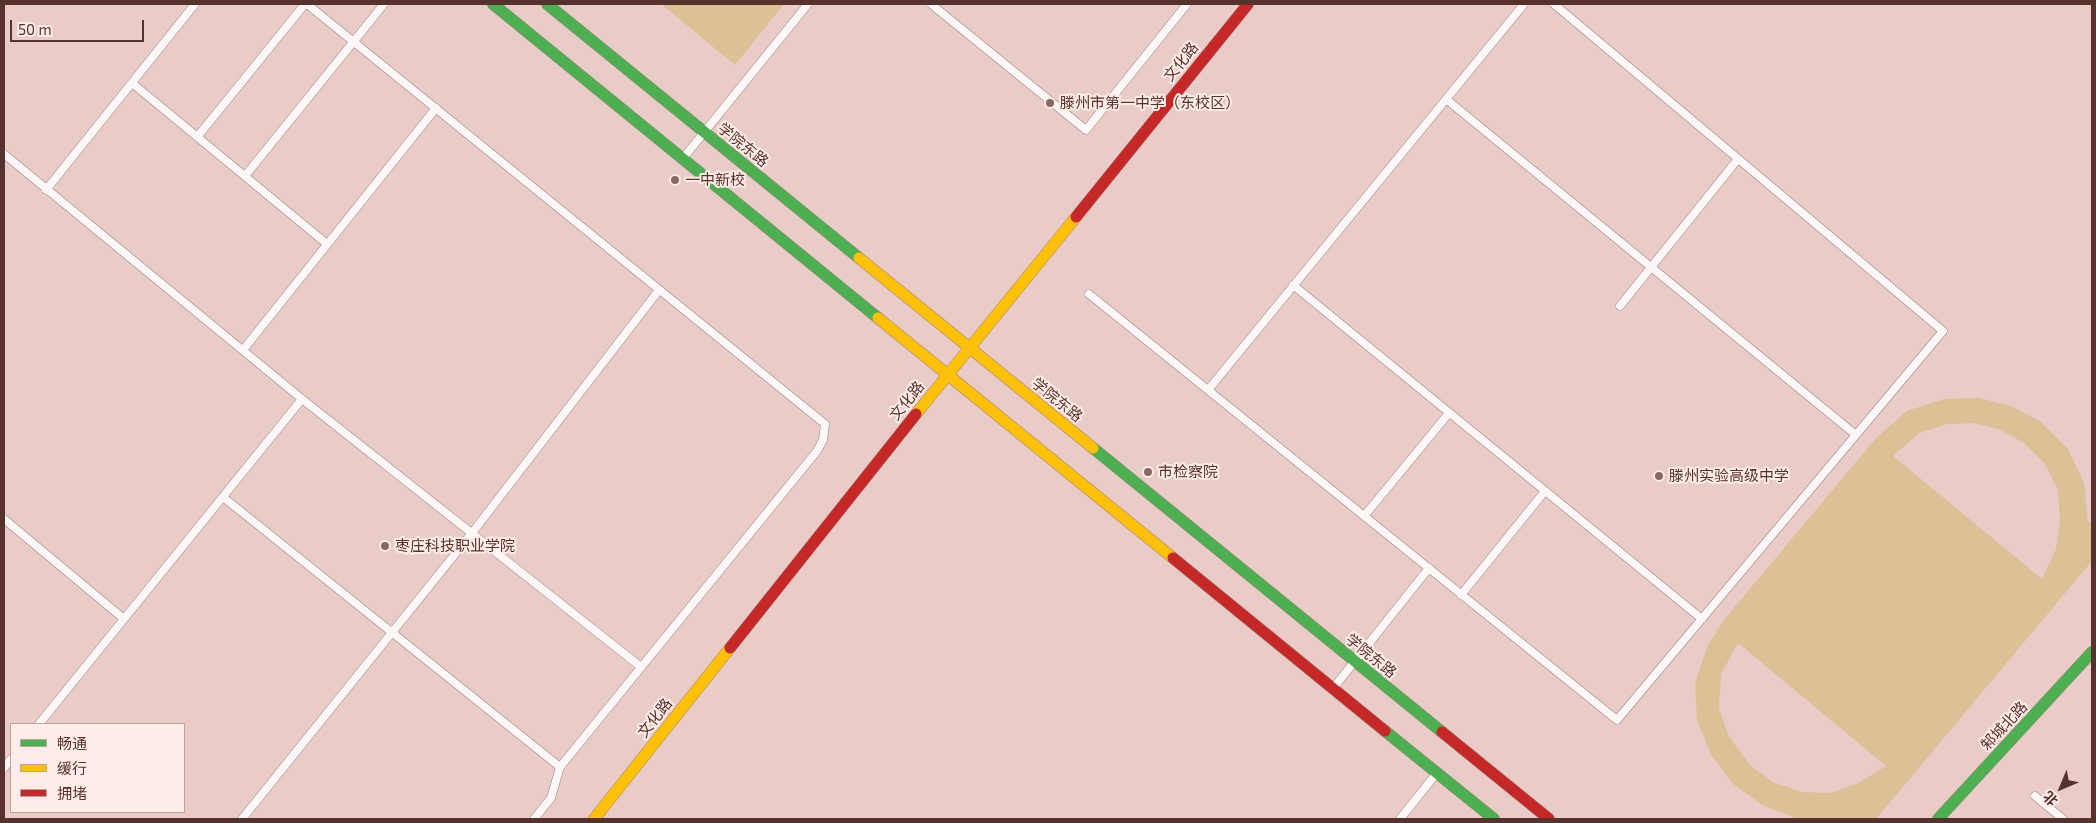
<!DOCTYPE html>
<meta charset="utf-8">
<style>
body{margin:0}
#map{position:relative;width:2096px;height:823px;overflow:hidden;background:#e9ccc7;font-family:"Exo 2","Noto Sans SC",sans-serif}
canvas{display:block}
.frame{position:absolute;inset:0;border:5px solid #55322d;pointer-events:none}
.legend{position:absolute;left:10px;top:723px;width:175px;height:90px;box-sizing:border-box;background:#ffece9;border:1px solid #bba29e;margin:0;padding:6px 9px;list-style:none;font-size:15px;color:#55322d}
.legend li{display:flex;align-items:center;gap:10px;height:25px}
.legend b{width:25px;border:1px solid #bba29e}
.north{position:absolute;left:2036px;top:763px;width:50px;height:50px;-webkit-text-stroke:4px #ffece9;paint-order:stroke;rotate:225deg;font-size:14px;font-weight:700;line-height:20px;text-align:center;color:#55322d}
.north::after{content:'';display:block;margin:auto;width:18px;height:22px;background:#55322d;clip-path:polygon(50% 0,100% 100%,50% 72%,0 100%)}
.scale{position:absolute;left:10px;top:20px;width:134px;height:22px;box-sizing:border-box;border:2px solid #55322d;border-top:0;padding-left:6px;font-size:15px;line-height:18px;white-space:nowrap;color:#55322d;-webkit-text-stroke:4px #ffece9;paint-order:stroke}
</style>
<div id="map">
<canvas width="2096" height="823"></canvas>
<div class="frame"></div>
<ul class="legend">
<li><b style="height:6px;background:#4caf50"></b>畅通</li>
<li><b style="height:6px;background:#ffc107"></b>缓行</li>
<li><b style="height:6px;background:#c62828"></b>拥堵</li>
</ul>
<div class="north">北</div>
<div class="scale">50 m</div>
</div>
<script>
const ctx = document.querySelector('canvas').getContext('2d');
ctx.lineJoin = 'round';
function paint(path, color) {
  ctx.fillStyle = color;
  ctx.fill(path, 'evenodd');
}
function shape(rows) {
  const path = new Path2D();
  for (const r of rows) {
    path.moveTo(r[0], r[1]);
    for (let i = 2; i < r.length; i += 2) path.lineTo(r[i], r[i + 1]);
  }
  return path;
}
function strokePath(path, color, width, dash) {
  ctx.strokeStyle = color;
  ctx.lineWidth = width;
  ctx.lineCap = dash ? 'butt' : 'round';
  ctx.setLineDash(dash || []);
  ctx.stroke(path);
}
function drawText(font, color, halo, rows, align = 'center') {
  ctx.font = font + ' "Exo 2","Noto Sans SC",sans-serif';
  ctx.lineWidth = 4;
  ctx.setLineDash([]);
  ctx.textBaseline = 'middle';
  ctx.strokeStyle = halo;
  ctx.fillStyle = color;
  for (const [text, x, y, turn = 0] of rows) {
    ctx.save();
    ctx.translate(x, y);
    ctx.rotate((+turn || 0) * Math.PI / 180);
    ctx.textAlign = isNaN(turn) ? turn : align;
    if (halo) ctx.strokeText(text, 0, 0);
    ctx.fillText(text, 0, 0);
    ctx.restore();
  }
}
paint(shape([
 [661,4,784,4,735,65],
 [1979,398,2011,406,2041,422,2068,449,2084,483,2088,521,2092,524,2092,561,1876,819,1798,819,1762,805,1733,784,1712,756,1697,721,1695,683,1708,645,1723,621,1876,438,1907,411,1944,399],
 [1975,423,2001,430,2024,443,2045,464,2058,490,2060,520,2056,549,2042,579,1893,456,1919,433,1947,424],
 [1738,643,1886,766,1859,783,1831,793,1801,792,1773,782,1750,765,1729,737,1719,709,1721,674]
]), '#dcc096');
const lane = shape([
 [307,4,825,424,823,440,817,451,560,767,551,798,534,819],
 [931,4,1086,130,1187,4],
 [132,83,327,244],
 [1446,99,1856,435],
 [198,136,305,4],
 [4,154,302,399,641,667],
 [685,156,808,4],
 [245,176,384,4],
 [46,190,195,4],
 [1293,285,1702,619],
 [1089,294,1617,720,1943,331,1554,4],
 [1620,306,1738,159],
 [243,350,436,108],
 [1208,390,1524,4],
 [223,497,560,767],
 [1365,515,1449,413],
 [4,519,124,619],
 [1461,595,1545,491],
 [1335,686,1429,568],
 [39,724,302,399],
 [4,768,11,759],
 [2035,796,2063,819],
 [242,819,472,533,659,290],
 [1400,819,1436,774]
]);
const fast = shape([
 [493,4,878,318],
 [547,4,859,258],
 [1093,448,1442,732],
 [1385,731,1494,819],
 [1938,819,2092,652]
]);
const slow = shape([
 [859,258,1093,448],
 [878,318,1173,558],
 [916,414,1076,217],
 [594,819,730,648]
]);
const jam = shape([
 [1076,217,1248,4],
 [1173,558,1385,731],
 [730,648,916,414],
 [1442,732,1549,819]
]);
strokePath(lane, '#9d827e', 9);
strokePath(fast, '#9d827e', 12);
strokePath(slow, '#9d827e', 12);
strokePath(jam, '#9d827e', 12);
strokePath(lane, '#fcf7f7', 8);
strokePath(fast, '#4caf50', 11);
strokePath(slow, '#ffc107', 11);
strokePath(jam, '#c62828', 11);
for (const [x, y, r, color] of [
 [1050,103,5,"#896863"],
 [675,180,5,"#896863"],
 [1148,472,5,"#896863"],
 [1659,476,5,"#896863"],
 [385,546,5,"#896863"]
]) {
  const dot = new Path2D();
  dot.arc(x, y, r, 0, 2 * Math.PI);
  ctx.fillStyle = color;
  ctx.fill(dot);
  strokePath(dot, '#ffece9', 2);
}
drawText('15px', '#55322d', '#ffece9', [
 ["文化路",1181,62,-51],
 ["学院东路",743,145,39],
 ["学院东路",1057,400,39],
 ["文化路",907,401,-51],
 ["学院东路",1371,656,39],
 ["文化路",655,718,-52],
 ["邾城北路",2004,726,-47]
]);
drawText('15px', '#55322d', '#ffece9', [
 ["滕州市第一中学（东校区）",1060,103],
 ["一中新校",685,180],
 ["市检察院",1158,472],
 ["滕州实验高级中学",1669,476],
 ["枣庄科技职业学院",395,546]
], 'left');
</script>
